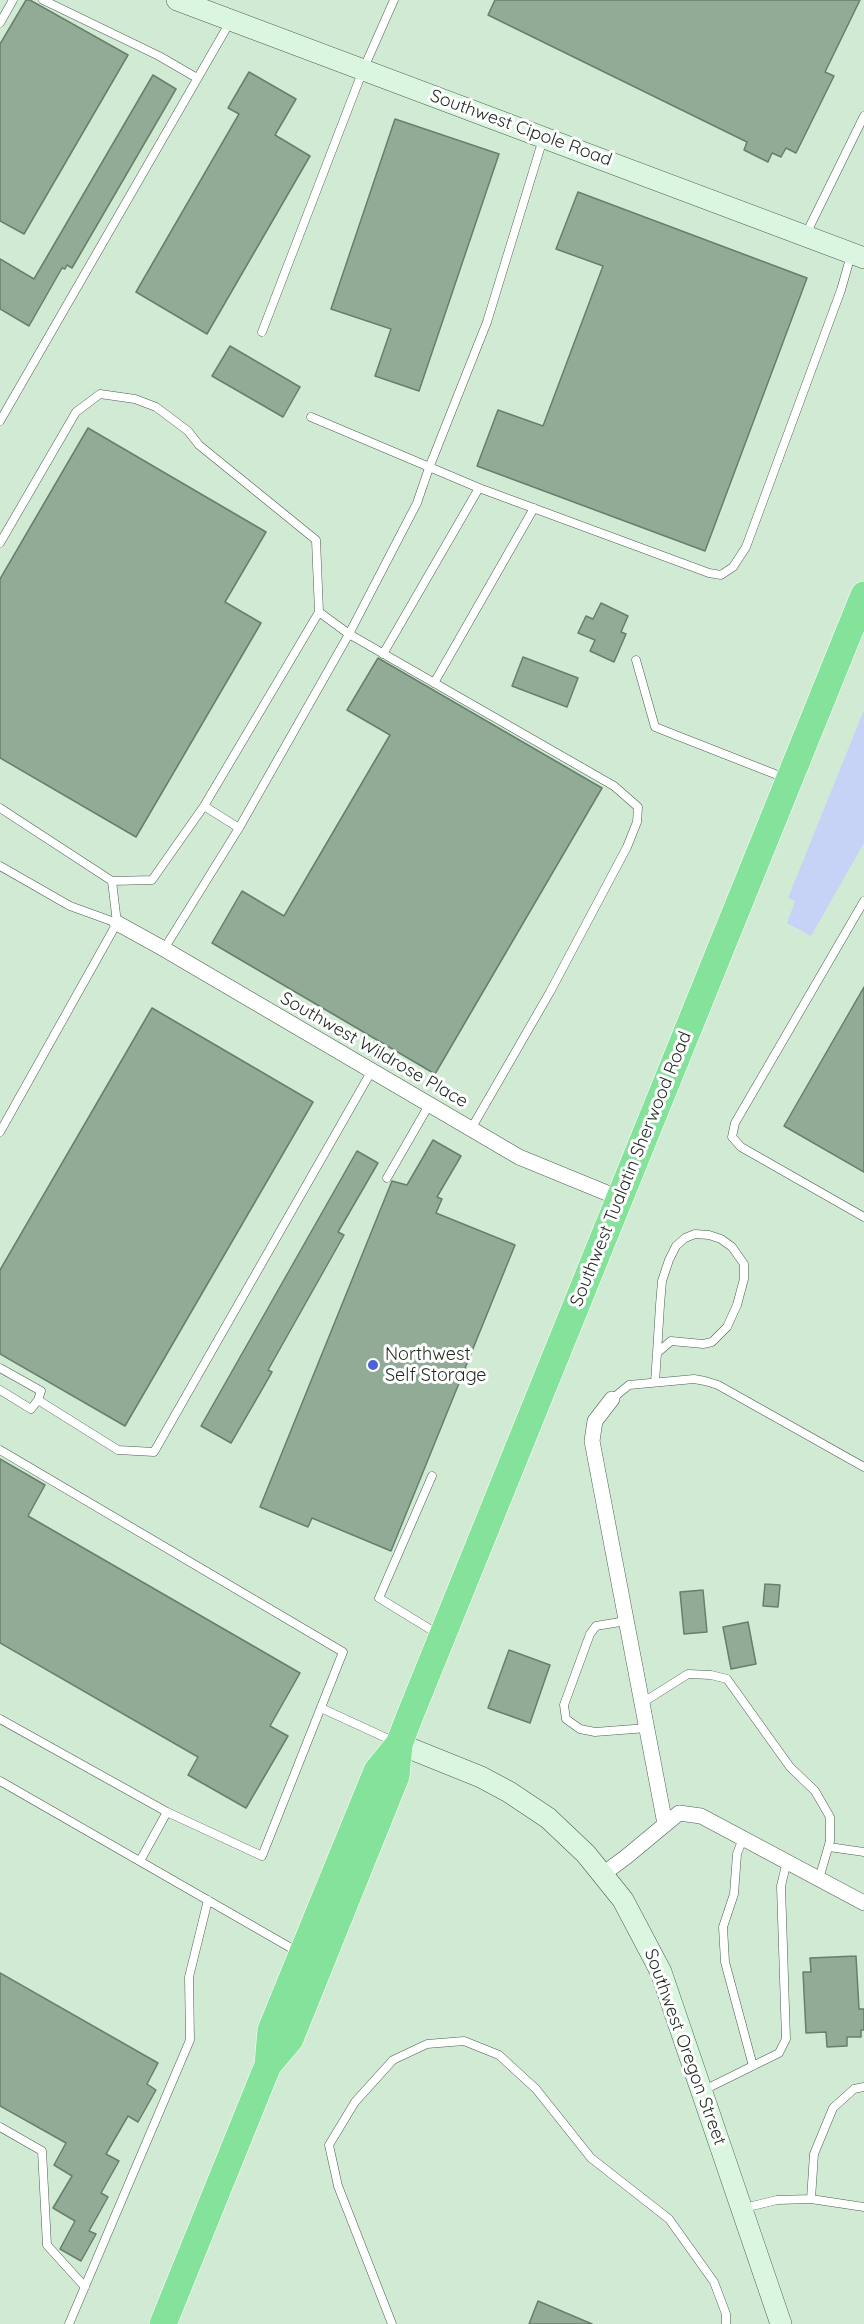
<!DOCTYPE html>
<style>
body{margin:0}
canvas{display:block;background:#d0ead4}
</style>
<canvas width="864" height="2324"></canvas>
<script>
const ctx = document.querySelector('canvas').getContext('2d');
ctx.lineJoin = 'round';
function paint(path, color) {
  ctx.fillStyle = color;
  ctx.fill(path, 'evenodd');
}
function shape(rows) {
  const path = new Path2D();
  for (const r of rows) {
    path.moveTo(r[0], r[1]);
    for (let i = 2; i < r.length; i += 2) path.lineTo(r[i], r[i + 1]);
  }
  return path;
}
function strokePath(path, color, width, dash) {
  ctx.strokeStyle = color;
  ctx.lineWidth = width;
  ctx.lineCap = dash ? 'butt' : 'round';
  ctx.setLineDash(dash || []);
  ctx.stroke(path);
}
function drawText(font, color, halo, rows, align = 'center') {
  ctx.font = font + ' Quicksand,sans-serif';
  ctx.lineWidth = 6;
  ctx.setLineDash([]);
  ctx.textBaseline = 'middle';
  ctx.strokeStyle = halo;
  ctx.fillStyle = color;
  for (const [text, x, y, turn = 0] of rows) {
    ctx.save();
    ctx.translate(x, y);
    ctx.rotate((+turn || 0) * Math.PI / 180);
    ctx.textAlign = isNaN(turn) ? turn : align;
    if (halo) ctx.strokeText(text, 0, 0);
    ctx.fillText(text, 0, 0);
    ctx.restore();
  }
}
paint(shape([
 [864,710,864,843,811,936,787,923,795,901,788,898]
]), '#c7d2f7');
const building = shape([
 [26,0,30,0,128,55,24,234,0,221,0,44,26,0],
 [495,0,860,0,825,72,834,76,796,153,786,148,781,157,772,153,768,162,744,150,747,142,488,15,495,0],
 [249,72,296,99,275,135,310,156,207,334,136,292,239,114,228,108,249,72],
 [153,75,176,89,72,268,67,265,65,269,62,268,29,326,0,309,0,259,34,279,153,75],
 [395,119,499,154,419,391,375,376,391,329,331,309,395,119],
 [578,192,807,278,705,551,477,466,498,410,543,426,603,266,556,249,578,192],
 [230,346,300,387,283,417,212,376,230,346],
 [88,428,266,532,225,602,261,623,136,837,0,758,0,579,88,428],
 [601,603,628,616,621,632,626,634,614,662,590,651,595,640,578,633,586,616,593,619,601,603],
 [523,657,578,678,567,707,512,686,523,657],
 [378,658,602,788,435,1074,212,943,242,891,284,916,390,735,347,710,378,658],
 [864,987,864,1172,784,1126,864,987],
 [152,1008,313,1102,125,1426,0,1354,0,1270,152,1008],
 [433,1140,461,1156,437,1197,442,1199,436,1213,515,1245,391,1551,312,1518,308,1527,260,1507,392,1181,407,1185,433,1140],
 [357,1151,378,1163,338,1232,344,1235,268,1370,272,1372,231,1443,201,1426,357,1151],
 [0,1459,45,1485,28,1516,300,1673,270,1726,288,1736,246,1808,188,1775,198,1757,0,1643,0,1459],
 [765,1584,780,1585,778,1607,763,1606,765,1584],
 [703,1590,707,1632,684,1634,680,1592,703,1590],
 [748,1622,756,1664,731,1669,723,1627,748,1622],
 [509,1650,550,1665,530,1723,488,1708,509,1650],
 [856,1956,859,2009,864,2009,864,2030,861,2030,861,2037,847,2037,847,2046,827,2047,826,2032,806,2033,803,1972,811,1972,810,1958,856,1956],
 [0,1973,158,2063,147,2084,156,2090,138,2122,128,2116,106,2154,119,2161,101,2193,108,2197,89,2231,96,2234,81,2261,60,2249,75,2221,53,2208,72,2176,54,2165,66,2143,0,2106,0,1973],
 [538,2301,592,2324,529,2324,538,2301]
]);
paint(building, '#92ab96');
strokePath(building, '#677f6b', 1.5);
const lane = shape([
 [43,0,159,56,197,78],
 [0,23,13,0],
 [806,234,864,116],
 [262,332,363,70,394,0],
 [311,417,479,488,709,573,721,575,733,567,746,547,841,290,851,255],
 [0,421,230,22],
 [0,543,76,412,100,394,135,399,156,407,188,431,199,445,316,540,319,612,349,634,614,786,638,807,637,822,627,847,550,992,471,1129],
 [383,654,479,488],
 [636,660,655,727,785,778],
 [434,683,534,508],
 [204,806,239,828],
 [0,808,112,881,117,923,0,1132],
 [0,866,70,906,117,923],
 [112,881,152,880,204,806,319,612],
 [864,901,735,1123,732,1137,741,1147,864,1217],
 [164,949,239,828,349,634,417,503,429,468,487,322,543,139],
 [387,1178,429,1105],
 [0,1368,41,1391,38,1400],
 [655,1382,657,1353,660,1305,662,1281,669,1260,676,1246,685,1238,695,1234,709,1235,721,1239,732,1247,744,1264,744,1279,737,1305,727,1327,712,1342,703,1344,671,1341,657,1353],
 [0,1390,31,1409,38,1400,118,1450,154,1452,371,1072],
 [612,1399,629,1385,694,1379,705,1381,718,1385,864,1467],
 [0,1450,343,1652,262,1856,167,1812],
 [432,1476,379,1598,438,1634],
 [626,1621,596,1626,590,1634,564,1705,566,1719,580,1729,595,1732,647,1728],
 [642,1703,688,1674,711,1675,727,1679,790,1767,815,1791,830,1817,830,1841,819,1879],
 [321,1708,395,1742],
 [0,1719,167,1812,140,1861],
 [0,1781,298,1952],
 [743,1838,737,1854,734,1894,723,1927,725,1962,753,2066],
 [829,1847,864,1852],
 [704,2090,779,2053,786,2039,781,1886,787,1861],
 [0,2127,42,2151,47,2245,85,2287],
 [811,2199,814,2154,833,2108,854,2089,864,2087],
 [744,2208,777,2200,811,2199,864,2207],
 [69,2324,190,2040,189,1977,208,1900],
 [392,2324,338,2186,329,2145,355,2102,393,2060,427,2044,464,2041,499,2055,536,2089,591,2158,669,2219,714,2282,726,2314,726,2324]
]);
const street = shape([
 [117,923,164,949,519,1157,619,1198],
 [612,1399,595,1421,592,1441,665,1824],
 [603,1874,626,1857,679,1813,701,1816,864,1903]
]);
const secondary = shape([
 [177,0,864,258],
 [399,1744,481,1777,509,1792,548,1818,586,1854,623,1900,661,1972,781,2324]
]);
const highway = shape([
 [268,2065,290,2039,396,1776,399,1744,409,1718,864,595],
 [163,2324,268,2065,271,2030,377,1771,399,1744]
]);
strokePath(lane, '#4a614e', 9);
strokePath(street, '#4a614e', 16);
strokePath(secondary, '#4a614e', 22);
strokePath(highway, '#fff', 28);
strokePath(lane, '#fff', 8);
strokePath(street, '#fff', 15);
strokePath(secondary, '#daf6e1', 21);
strokePath(highway, '#84e29a', 27);
for (const [x, y, r, color] of [
 [373,1365,6,"#4e61d6"]
]) {
  const dot = new Path2D();
  dot.arc(x, y, r, 0, 2 * Math.PI);
  ctx.fillStyle = color;
  ctx.fill(dot);
  strokePath(dot, '#fff', 2);
}
drawText('18px', '#1f2921', '#fff', [
 ["Southwest Cipole Road",521,128,20],
 ["Southwest Wildrose Place",374,1050,30],
 ["Southwest Tualatin Sherwood Road",631,1169,-68],
 ["Southwest Oregon Street",685,2047,70]
]);
drawText('18px', '#1f2921', '#fff', [
 ["Northwest",385,1355],
 ["Self Storage",385,1376]
], 'left');
</script>
